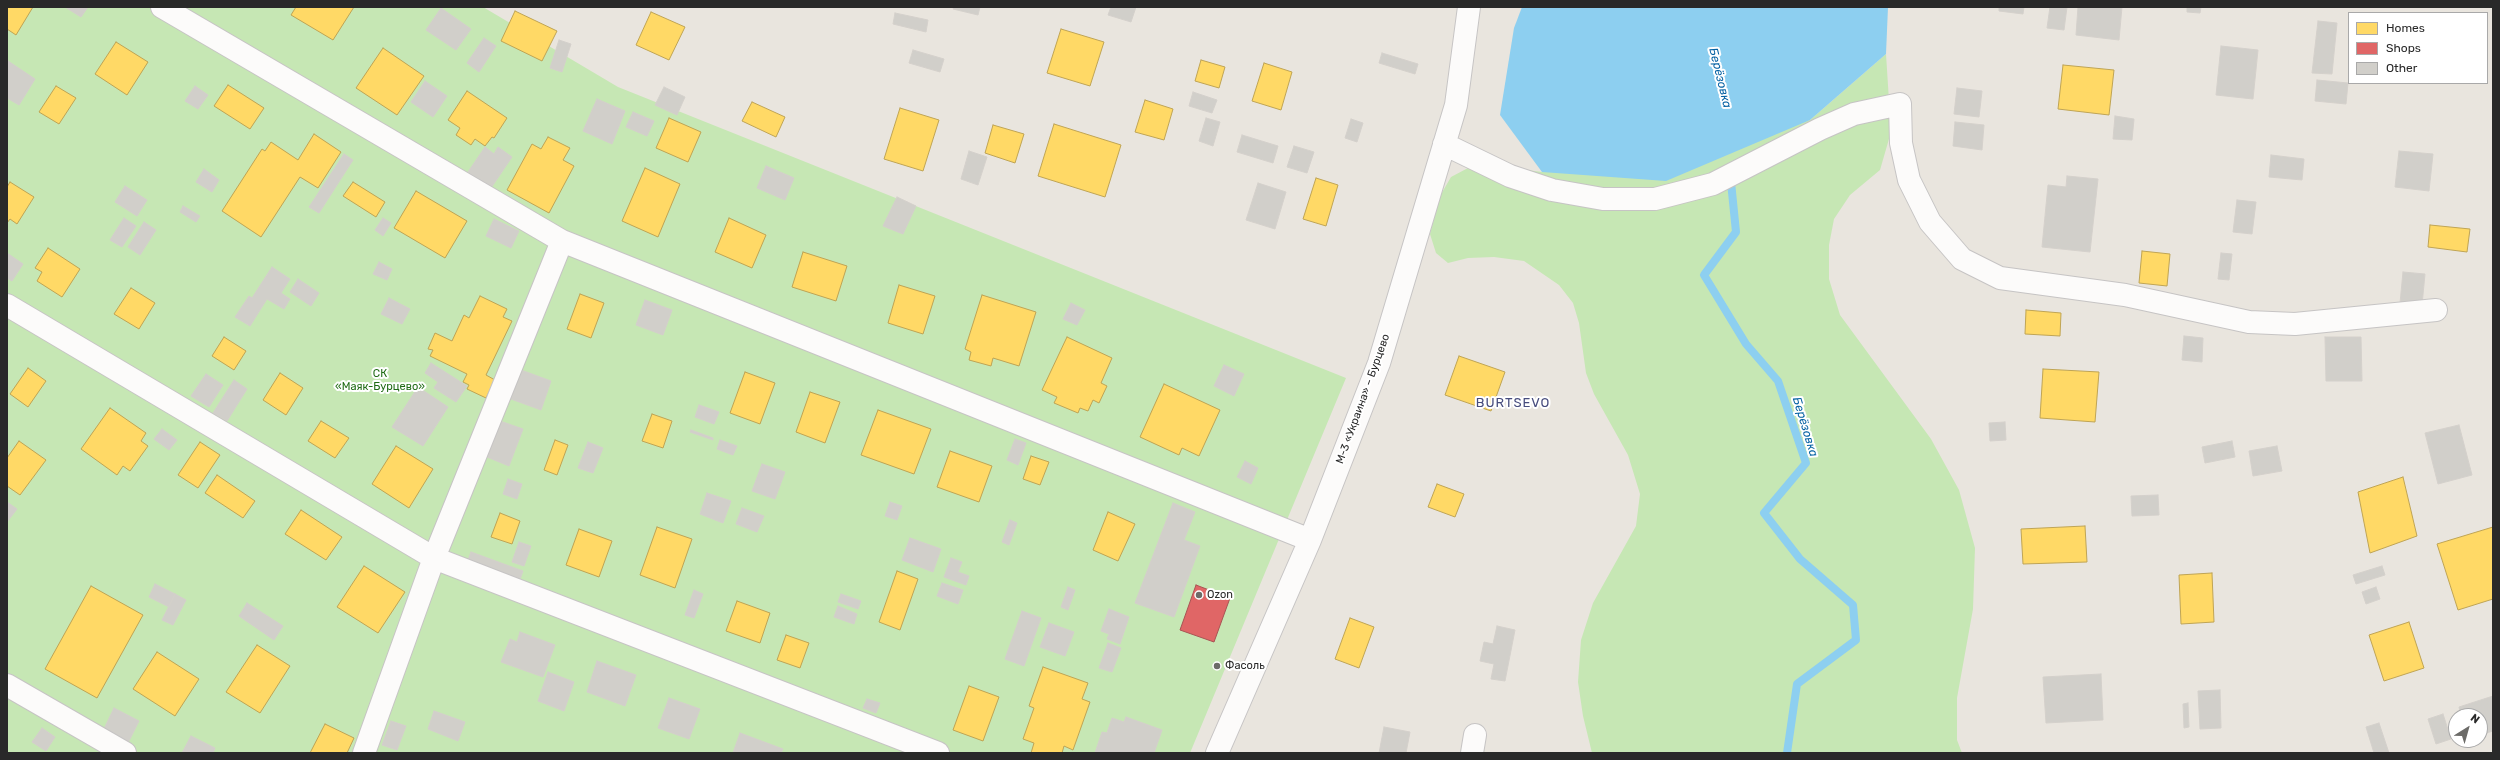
<!DOCTYPE html>
<meta charset="utf-8">
<style>
body{margin:0}
#map{position:relative;width:2500px;height:760px;overflow:hidden;background:#e9e5de;font-family:Rubik,sans-serif}
canvas{display:block}
.frame{position:absolute;inset:0;border:8px solid #292929;pointer-events:none}
.legend{position:absolute;left:2348px;top:12px;width:140px;height:72px;box-sizing:border-box;background:#fff;border:1px solid #a9a9a9;margin:0;padding:5px 7px;list-style:none;font-size:12px;color:#292929}
.legend li{display:flex;align-items:center;gap:8px;height:20px}
.legend b{width:20px;border:1px solid #a9a9a9}
.north{position:absolute;left:2448px;top:708px;width:40px;height:40px;box-sizing:border-box;background:#fff;border:1px solid #a9a9a9;border-radius:50%;rotate:37deg;font-size:11px;font-weight:700;line-height:16px;text-align:center;color:#292929}
.north::after{content:'';display:block;margin:auto;width:14px;height:18px;background:#6c6b68;clip-path:polygon(50% 0,100% 100%,50% 72%,0 100%)}
</style>
<div id="map">
<canvas width="2500" height="760"></canvas>
<div class="frame"></div>
<ul class="legend">
<li><b style="height:11px;background:#ffd966"></b>Homes</li>
<li><b style="height:11px;background:#e06666"></b>Shops</li>
<li><b style="height:11px;background:#d1cfca"></b>Other</li>
</ul>
<div class="north">N</div>
</div>
<script>
const ctx = document.querySelector('canvas').getContext('2d');
ctx.lineJoin = 'round';
function paint(path, color) {
  ctx.fillStyle = color;
  ctx.fill(path, 'evenodd');
}
function shape(rows) {
  const path = new Path2D();
  for (const r of rows) {
    path.moveTo(r[0], r[1]);
    for (let i = 2; i < r.length; i += 2) path.lineTo(r[i], r[i + 1]);
  }
  return path;
}
function strokePath(path, color, width, dash) {
  ctx.strokeStyle = color;
  ctx.lineWidth = width;
  ctx.lineCap = dash ? 'butt' : 'round';
  ctx.setLineDash(dash || []);
  ctx.stroke(path);
}
function drawText(font, color, halo, rows, align = 'center') {
  ctx.font = font + ' Rubik,sans-serif';
  ctx.lineWidth = 4;
  ctx.setLineDash([]);
  ctx.textBaseline = 'middle';
  ctx.strokeStyle = halo;
  ctx.fillStyle = color;
  for (const [text, x, y, turn = 0] of rows) {
    ctx.save();
    ctx.translate(x, y);
    ctx.rotate((+turn || 0) * Math.PI / 180);
    ctx.textAlign = isNaN(turn) ? turn : align;
    if (halo) ctx.strokeText(text, 0, 0);
    ctx.fillText(text, 0, 0);
    ctx.restore();
  }
}
paint(shape([
 [7,7,483,7,618,87,1346,378,1190,753,7,753],
 [1886,54,1891,132,1880,170,1850,195,1834,219,1829,245,1829,279,1840,315,1931,439,1959,490,1975,548,1973,609,1957,698,1957,740,1962,753,1592,753,1583,716,1578,682,1581,640,1593,603,1636,526,1640,494,1628,455,1594,394,1586,373,1579,323,1573,303,1559,285,1524,261,1494,257,1468,258,1448,263,1436,253,1430,234,1440,196,1451,177,1468,168,1489,165,1542,172,1810,120]
]), '#c6e7b4');
paint(shape([
 [1522,7,1888,7,1886,54,1810,120,1666,181,1542,172,1500,115,1514,28]
]), '#8dcff0');
const homes = shape([
 [7,7,33,7,16,35,7,29,7,7],
 [296,7,354,7,333,40,291,15,296,7],
 [515,11,557,31,542,61,501,41,515,11],
 [651,12,685,27,669,60,636,45,651,12],
 [1061,29,1104,42,1090,86,1047,73,1061,29],
 [116,42,148,62,127,95,95,74,116,42],
 [383,48,424,76,397,115,356,88,383,48],
 [1201,60,1225,67,1219,88,1195,81,1201,60],
 [1264,63,1292,72,1281,110,1252,101,1264,63],
 [2063,65,2114,70,2109,115,2058,109,2063,65],
 [228,85,264,108,250,129,214,106,228,85],
 [56,86,76,98,59,124,39,112,56,86],
 [467,91,507,118,494,138,492,137,485,146,475,139,471,145,456,135,460,128,448,120,467,91],
 [1145,100,1173,109,1164,140,1135,132,1145,100],
 [752,102,785,117,776,137,742,121,752,102],
 [900,108,939,120,923,171,884,159,900,108],
 [669,118,701,132,688,162,656,148,669,118],
 [1054,124,1121,145,1105,197,1038,176,1054,124],
 [993,125,1024,134,1015,163,985,153,993,125],
 [314,134,341,152,318,188,300,177,261,237,222,211,262,149,265,151,271,142,298,160,314,134],
 [548,137,570,148,563,160,574,166,549,213,507,190,532,144,541,149,548,137],
 [645,168,680,184,658,237,622,221,645,168],
 [1316,178,1338,185,1326,226,1303,219,1316,178],
 [10,182,34,197,17,224,10,219,7,223,7,187,10,182],
 [353,182,385,202,376,217,343,196,353,182],
 [416,191,467,221,445,258,394,228,416,191],
 [729,218,766,235,752,268,715,252,729,218],
 [2430,225,2470,229,2467,252,2428,247,2430,225],
 [48,248,80,269,62,297,37,281,42,272,35,268,48,248],
 [2142,251,2170,254,2167,286,2139,283,2142,251],
 [803,252,847,266,836,301,792,287,803,252],
 [899,285,935,296,923,334,888,323,899,285],
 [131,288,155,303,139,329,114,314,131,288],
 [580,294,604,303,591,338,567,329,580,294],
 [982,295,1036,312,1019,366,993,358,991,366,969,360,971,352,965,349,982,295],
 [480,296,507,309,503,317,512,321,486,375,495,380,486,398,467,389,469,385,463,382,467,374,430,356,433,350,428,349,435,333,452,341,464,315,469,318,480,296],
 [2026,310,2061,313,2060,336,2025,334,2026,310],
 [224,337,246,351,234,370,212,356,224,337],
 [1067,337,1112,358,1101,383,1107,386,1099,403,1093,400,1088,411,1080,408,1078,413,1054,403,1057,397,1042,390,1067,337],
 [1459,356,1505,372,1491,411,1445,395,1459,356],
 [28,368,46,381,28,407,10,394,28,368],
 [2043,369,2099,372,2095,422,2040,418,2043,369],
 [745,372,775,383,760,424,730,413,745,372],
 [280,373,303,388,286,415,263,400,280,373],
 [1164,384,1220,410,1199,456,1182,448,1179,455,1140,437,1164,384],
 [810,392,840,402,825,443,796,432,810,392],
 [110,408,146,433,141,441,148,446,130,471,123,466,117,475,81,449,110,408],
 [878,410,931,429,914,474,861,455,878,410],
 [652,414,672,421,663,448,642,441,652,414],
 [321,421,349,438,335,458,308,441,321,421],
 [555,440,568,445,557,475,544,470,555,440],
 [19,441,46,460,20,495,7,486,7,458,19,441],
 [200,442,220,455,198,488,178,475,200,442],
 [396,446,433,469,409,508,372,484,396,446],
 [950,451,992,466,979,502,937,487,950,451],
 [1031,456,1049,462,1040,485,1023,479,1031,456],
 [217,475,255,501,243,518,205,493,217,475],
 [2403,477,2417,536,2370,553,2358,492,2403,477],
 [1437,484,1464,494,1455,517,1428,507,1437,484],
 [301,510,342,537,326,560,285,534,301,510],
 [1108,512,1135,524,1118,561,1093,550,1108,512],
 [500,513,520,521,512,544,491,537,500,513],
 [2085,526,2087,562,2023,564,2021,529,2085,526],
 [657,527,692,539,675,588,640,575,657,527],
 [2493,527,2493,599,2458,610,2437,544,2493,527],
 [579,529,612,541,599,577,566,565,579,529],
 [364,566,405,592,378,633,337,607,364,566],
 [897,571,918,579,900,630,879,622,897,571],
 [2212,573,2214,622,2181,624,2179,575,2212,573],
 [91,586,143,615,97,698,45,669,91,586],
 [737,601,770,613,760,643,726,631,737,601],
 [1350,618,1374,627,1359,668,1335,659,1350,618],
 [2409,622,2424,668,2384,681,2369,635,2409,622],
 [786,635,809,643,800,668,777,660,786,635],
 [257,645,290,666,260,713,226,692,257,645],
 [157,652,199,679,175,716,133,689,157,652],
 [1043,667,1088,683,1082,699,1090,702,1073,750,1064,746,1062,753,1031,753,1034,743,1023,739,1034,708,1029,706,1043,667],
 [969,686,999,697,983,741,953,730,969,686],
 [325,724,354,738,347,753,310,753,325,724]
]);
paint(homes, '#ffd966');
strokePath(homes, '#bfa454', 1);
const shops = shape([
 [1196,585,1230,598,1214,642,1180,630,1196,585]
]);
paint(shops, '#e06666');
strokePath(shops, '#a95454', 1);
strokePath(shape([
 [1731,182,1736,232,1704,275,1746,344,1778,381,1806,463,1764,513,1800,559,1853,605,1856,640,1797,684,1787,753]
]), '#8dcff0', 8);
const building = shape([
 [65,7,88,7,81,17,65,7],
 [954,7,980,7,978,15,953,9,954,7],
 [1111,7,1136,7,1131,22,1108,15,1111,7],
 [1999,7,2024,7,2023,14,1999,11,1999,7],
 [2050,7,2067,7,2064,30,2047,28,2050,7],
 [2078,7,2122,7,2119,40,2076,35,2078,7],
 [2187,7,2201,7,2200,13,2187,12,2187,7],
 [441,8,471,29,456,50,426,30,441,8],
 [895,13,928,20,926,32,893,24,895,13],
 [2318,21,2337,23,2332,74,2312,73,2318,21],
 [484,38,496,46,479,72,467,63,484,38],
 [559,40,571,44,562,72,550,68,559,40],
 [2221,46,2258,50,2253,99,2216,95,2221,46],
 [913,50,944,59,940,72,909,63,913,50],
 [1382,53,1418,64,1415,74,1379,63,1382,53],
 [8,61,35,79,19,105,7,98,8,61],
 [2317,80,2348,83,2346,104,2315,101,2317,80],
 [425,81,447,96,433,117,411,102,425,81],
 [195,86,208,95,198,109,185,101,195,86],
 [664,87,685,97,677,115,655,105,664,87],
 [1957,88,1982,91,1979,117,1954,114,1957,88],
 [1193,92,1217,100,1212,113,1189,106,1193,92],
 [597,99,625,111,612,144,583,131,597,99],
 [633,112,654,121,647,136,626,127,633,112],
 [2115,116,2134,119,2132,140,2113,139,2115,116],
 [1206,118,1220,122,1213,146,1199,141,1206,118],
 [1351,119,1363,123,1357,142,1345,138,1351,119],
 [1955,122,1984,125,1982,150,1953,146,1955,122],
 [1242,135,1278,146,1273,163,1237,152,1242,135],
 [1294,146,1314,152,1307,173,1287,167,1294,146],
 [485,147,494,154,498,147,512,157,491,188,468,172,485,147],
 [969,151,987,157,978,185,961,179,969,151],
 [2399,151,2433,154,2429,191,2395,187,2399,151],
 [344,154,353,160,319,213,309,207,344,154],
 [2271,155,2304,159,2302,180,2269,177,2271,155],
 [766,166,794,178,785,200,757,188,766,166],
 [204,169,219,180,212,192,196,182,204,169],
 [2067,176,2098,179,2090,252,2042,247,2048,185,2066,187,2067,176],
 [1258,183,1286,192,1275,229,1246,220,1258,183],
 [125,186,147,200,137,216,115,202,125,186],
 [897,197,916,206,903,234,883,226,897,197],
 [2237,200,2256,202,2252,234,2233,232,2237,200],
 [183,206,200,216,196,222,180,212,183,206],
 [124,218,136,226,122,247,110,240,124,218],
 [383,218,391,223,383,236,375,230,383,218],
 [494,219,519,231,511,248,486,236,494,219],
 [144,222,156,230,140,255,128,247,144,222],
 [7,253,23,264,12,281,7,278,7,253],
 [2221,253,2232,254,2229,280,2218,279,2221,253],
 [379,262,392,269,387,280,373,274,379,262],
 [272,267,290,279,281,293,290,299,284,309,267,299,250,326,235,317,249,296,252,298,272,267],
 [2403,272,2425,274,2422,305,2400,303,2403,272],
 [298,279,319,293,311,306,290,292,298,279],
 [389,298,410,309,402,324,381,314,389,298],
 [645,300,672,310,663,335,636,325,645,300],
 [1071,303,1085,310,1077,325,1063,319,1071,303],
 [2184,336,2203,338,2202,362,2182,360,2184,336],
 [2325,337,2361,337,2362,381,2326,381,2325,337],
 [431,363,467,386,456,402,434,388,438,382,425,373,431,363],
 [1224,365,1244,374,1234,396,1214,386,1224,365],
 [521,370,551,381,541,410,511,399,521,370],
 [206,374,223,385,209,407,191,396,206,374],
 [234,380,247,389,227,421,213,413,234,380],
 [418,387,448,407,423,446,392,427,418,387],
 [699,405,719,412,714,424,695,417,699,405],
 [500,421,523,429,509,466,487,457,500,421],
 [2005,422,2006,440,1990,441,1989,423,2005,422],
 [2459,425,2472,475,2438,484,2425,433,2459,425],
 [162,429,177,440,169,450,154,439,162,429],
 [691,430,713,438,713,440,690,432,691,430],
 [1015,439,1026,443,1018,465,1007,460,1015,439],
 [720,440,737,446,733,455,717,449,720,440],
 [2232,441,2235,457,2205,463,2202,447,2232,441],
 [588,442,603,448,593,473,578,468,588,442],
 [2277,446,2282,471,2253,476,2249,451,2277,446],
 [1245,461,1258,468,1251,484,1237,477,1245,461],
 [762,464,785,472,775,499,752,491,762,464],
 [508,479,522,484,517,499,503,494,508,479],
 [707,493,731,501,723,523,700,514,707,493],
 [2158,495,2159,515,2132,516,2131,496,2158,495],
 [7,502,17,509,7,522,7,502],
 [890,502,902,506,897,520,885,516,890,502],
 [1173,503,1195,512,1184,540,1200,546,1174,617,1135,603,1173,503],
 [742,508,764,516,757,532,736,524,742,508],
 [1010,520,1017,523,1009,545,1002,542,1010,520],
 [910,538,941,549,933,572,902,560,910,538],
 [519,542,531,546,524,566,512,562,519,542],
 [471,552,523,571,519,582,467,563,471,552],
 [951,558,962,562,958,572,969,576,966,585,944,577,951,558],
 [2382,566,2385,575,2356,584,2353,575,2382,566],
 [942,583,963,590,958,604,937,596,942,583],
 [155,584,175,594,169,607,149,597,155,584],
 [1068,587,1075,590,1068,610,1061,607,1068,587],
 [2376,587,2380,599,2366,604,2362,592,2376,587],
 [694,590,703,594,694,618,685,615,694,590],
 [175,594,186,600,173,625,162,620,175,594],
 [841,594,861,601,858,609,838,602,841,594],
 [247,603,283,626,274,640,239,616,247,603],
 [838,606,857,614,854,624,834,617,838,606],
 [1109,609,1129,617,1120,644,1107,639,1109,634,1101,631,1109,609],
 [1022,611,1041,618,1024,666,1005,659,1022,611],
 [1049,623,1074,632,1065,656,1040,647,1049,623],
 [1497,626,1515,630,1505,681,1491,679,1494,664,1480,661,1484,642,1493,644,1497,626],
 [520,632,555,645,543,677,501,662,510,639,517,642,520,632],
 [1108,643,1121,648,1112,672,1099,668,1108,643],
 [597,661,636,675,625,706,587,692,597,661],
 [548,672,574,682,564,711,538,701,548,672],
 [2101,674,2103,720,2046,723,2043,677,2101,674],
 [2220,690,2221,728,2200,729,2198,691,2220,690],
 [2493,696,2493,731,2480,735,2480,716,2461,716,2459,707,2493,696],
 [669,698,700,709,689,739,658,728,669,698],
 [867,699,880,703,876,713,863,708,867,699],
 [2188,703,2189,727,2184,728,2183,704,2188,703],
 [114,708,139,721,128,743,103,731,114,708],
 [434,711,465,722,458,741,428,729,434,711],
 [2443,714,2451,739,2436,744,2428,719,2443,714],
 [1126,717,1162,730,1154,753,1095,753,1102,732,1107,733,1112,718,1124,722,1126,717],
 [391,721,406,726,397,750,382,745,391,721],
 [2379,723,2389,753,2374,753,2366,727,2379,723],
 [1384,727,1410,732,1406,753,1379,753,1384,727],
 [42,728,55,737,46,751,32,742,42,728],
 [740,733,783,749,781,753,733,753,740,733],
 [191,736,215,748,213,753,182,753,191,736]
]);
paint(building, '#d1cfca');
strokePath(building, '#d4d0cb', 1);
const minor = shape([
 [162,7,562,241,1310,540],
 [1444,144,1510,176,1552,190,1603,199,1655,199,1713,184,1820,129,1854,114,1900,104,1901,143,1909,180,1930,222,1962,259,2000,278,2125,295,2249,322,2295,324,2436,310],
 [7,305,434,558,938,753],
 [7,685,125,753],
 [364,753,434,558,562,241],
 [1217,753,1310,540,1379,363,1456,105,1469,7],
 [1472,753,1475,735]
]);
strokePath(minor, '#c6c4c4', 24);
strokePath(minor, '#fcfbfa', 22);
for (const [x, y, r, color] of [
 [1199,595,4,"#6c6b68"],
 [1217,666,4,"#6c6b68"]
]) {
  const dot = new Path2D();
  dot.arc(x, y, r, 0, 2 * Math.PI);
  ctx.fillStyle = color;
  ctx.fill(dot);
  strokePath(dot, '#fff', 1.5);
}
drawText('11px', '#206b15', '#fff', [
 ["СК",380,374],
 ["«Маяк-Бурцево»",380,387]
]);
drawText('11px', '#292929', '#fff', [
 ["М-3 «Украина» – Бурцево",1363,399,-70]
]);
drawText('11px', '#292929', '#fff', [
 ["Ozon",1207,595],
 ["Фасоль",1225,666]
], 'left');
drawText('italic 12px', '#0461a3', '#fff', [
 ["Берёзовка",1720,78,76],
 ["Берёзовка",1805,427,73]
]);
ctx.letterSpacing = '1px';
drawText('13px', '#474c7d', '#fff', [
 ["BURTSEVO",1513,403]
]);
ctx.letterSpacing = '0px';
</script>
